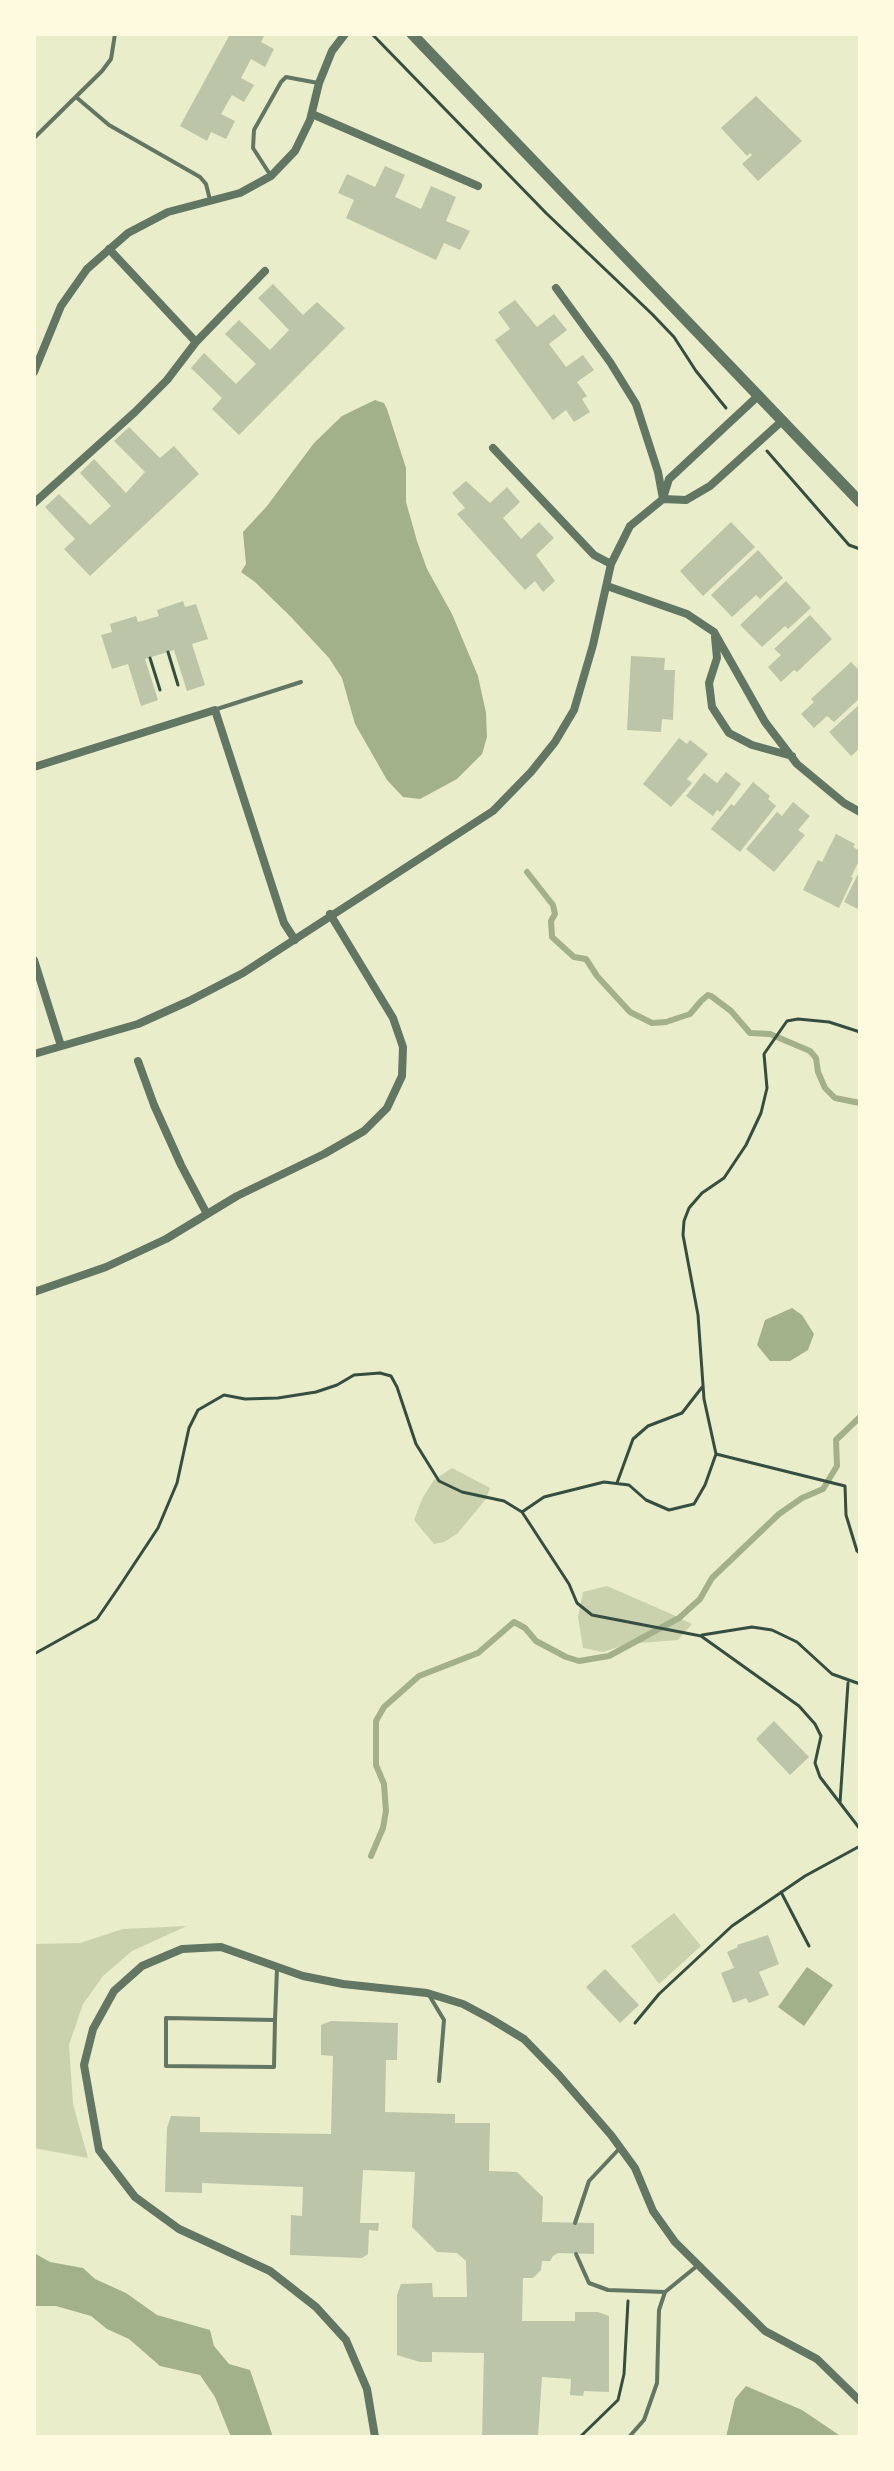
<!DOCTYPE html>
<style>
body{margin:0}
#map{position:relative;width:894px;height:2471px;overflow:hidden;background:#e9edc9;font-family:"Exo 2",sans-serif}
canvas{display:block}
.frame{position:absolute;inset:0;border:36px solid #fefae0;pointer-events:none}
</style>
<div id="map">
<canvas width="894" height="2471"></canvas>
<div class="frame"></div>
</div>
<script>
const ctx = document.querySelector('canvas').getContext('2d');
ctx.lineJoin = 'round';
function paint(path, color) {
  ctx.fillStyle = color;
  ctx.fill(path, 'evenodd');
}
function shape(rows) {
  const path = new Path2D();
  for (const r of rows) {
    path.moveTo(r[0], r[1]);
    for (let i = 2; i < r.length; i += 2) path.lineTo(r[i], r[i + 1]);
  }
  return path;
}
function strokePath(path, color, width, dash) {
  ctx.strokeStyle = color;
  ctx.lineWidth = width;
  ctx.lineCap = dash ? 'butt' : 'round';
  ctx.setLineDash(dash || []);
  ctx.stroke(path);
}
paint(shape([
 [452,1468,490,1488,486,1499,457,1534,444,1542,434,1544,414,1520,422,1499,434,1480],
 [607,1586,669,1613,692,1624,678,1640,628,1644,603,1652,583,1648,578,1617,583,1592],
 [674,1913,701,1946,659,1984,631,1946],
 [187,1926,132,1951,103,1976,83,2004,69,2045,73,2104,88,2158,34,2148,34,1944,80,1943,123,1929]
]), '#cad2ad');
paint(shape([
 [375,400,384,403,387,409,406,468,406,502,417,541,427,569,452,614,478,676,486,713,487,737,482,754,457,779,420,799,403,797,387,780,355,724,342,678,329,658,290,616,255,582,241,572,246,564,243,532,267,506,314,443,342,416],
 [792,1308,802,1315,814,1334,808,1350,790,1361,770,1361,757,1345,765,1320],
 [807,1967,833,1985,804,2026,778,2007],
 [34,2253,50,2262,83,2268,95,2279,126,2293,157,2315,210,2330,214,2346,229,2364,250,2370,273,2437,231,2437,215,2397,200,2375,160,2366,129,2339,107,2329,91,2316,56,2306,34,2306],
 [746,2386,802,2410,842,2437,726,2437,735,2399]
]), '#a3b18a');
strokePath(shape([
 [527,872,553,905,555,914,551,921,552,937,574,957,586,959,597,976,630,1012,652,1023,666,1022,690,1014,701,1001,708,995,711,996,731,1011,750,1033,770,1034,810,1051,816,1058,818,1072,825,1088,835,1098,860,1103],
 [371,1856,383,1828,386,1811,384,1784,376,1765,376,1721,384,1707,419,1676,478,1653,514,1622,525,1628,536,1641,566,1657,579,1661,609,1656,679,1618,700,1599,712,1578,779,1514,802,1498,823,1489,837,1466,836,1440,860,1417]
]), '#a3b18a', 6);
paint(shape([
 [230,34,265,34,261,42,274,49,265,67,251,59,241,78,254,85,244,102,232,95,221,114,235,121,226,139,211,132,207,141,180,126],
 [756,96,802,141,758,181,742,164,752,155,750,153,747,156,721,128],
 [385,166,405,175,395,197,421,209,431,186,456,197,446,221,470,231,460,250,444,243,436,260,346,218,354,200,338,193,347,174,375,187],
 [273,284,303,315,317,302,345,328,239,435,212,409,222,398,191,368,204,353,236,384,256,364,225,334,239,320,270,350,289,330,258,298],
 [515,300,537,327,554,314,567,330,549,344,566,367,583,355,594,370,577,382,587,396,582,399,590,412,574,422,566,410,553,420,495,340,510,329,498,312],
 [129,427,160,458,174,446,199,474,90,576,64,549,75,539,45,507,59,494,90,525,111,506,80,473,94,459,126,493,145,472,114,441],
 [466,481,490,503,507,487,520,502,503,518,521,539,539,522,554,538,536,555,555,581,543,592,535,581,525,590,457,514,465,508,452,493],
 [731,522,755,547,703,596,680,571],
 [758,550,783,578,760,599,756,595,732,617,711,595],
 [786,581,811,608,788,629,785,626,762,647,740,625],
 [183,601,185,607,196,604,208,639,192,644,205,685,187,691,174,650,145,659,158,700,141,706,128,664,112,669,101,635,112,632,110,624,136,616,138,622,159,616,157,610],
 [810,615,832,639,797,672,794,670,781,682,768,667,781,655,774,649],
 [631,656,665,658,664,670,675,670,673,720,662,719,661,732,627,730],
 [851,662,860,671,860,698,834,722,827,716,814,728,801,714,814,702,811,699],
 [860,704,860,748,851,756,829,732],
 [679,738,687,744,690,740,708,754,687,779,692,783,671,807,643,784],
 [726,772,741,784,720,812,717,810,713,816,686,796,704,773,717,783],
 [753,782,770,796,768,799,776,806,740,852,711,829,731,804,734,806],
 [793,802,810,816,798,830,805,835,774,872,746,849,777,812,782,816],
 [836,834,855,844,853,847,860,851,860,859,851,877,853,878,839,908,803,890,818,860,822,862],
 [860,870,860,910,844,902],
 [774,1721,809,1757,790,1775,756,1739],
 [768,1935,779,1964,759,1972,769,1995,749,2003,746,1998,733,2003,721,1973,734,1968,727,1952,738,1947,737,1945],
 [605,1969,639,2005,620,2023,586,1987],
 [331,2021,398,2023,397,2060,386,2060,385,2112,455,2114,455,2123,490,2123,489,2171,517,2172,543,2197,542,2222,594,2223,594,2254,558,2253,553,2256,550,2261,542,2261,541,2270,533,2278,523,2278,522,2321,575,2321,575,2312,598,2312,609,2316,609,2392,584,2391,583,2396,570,2395,571,2379,542,2377,538,2437,482,2437,484,2353,432,2352,432,2362,420,2362,397,2355,397,2295,401,2284,432,2283,433,2297,467,2297,466,2261,457,2253,437,2252,412,2227,415,2172,363,2170,360,2223,379,2223,378,2231,369,2230,368,2254,362,2258,290,2255,291,2215,302,2216,303,2187,202,2183,202,2193,165,2192,167,2128,171,2116,200,2117,200,2132,331,2134,333,2056,321,2055,321,2025]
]), '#bcc5a7');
strokePath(shape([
 [372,34,546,213,652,314,674,337,696,371,726,408],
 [767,451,849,545,860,549],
 [168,652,178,685],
 [150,658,160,690],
 [716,1454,845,1486,846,1515,857,1551,860,1553],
 [617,1483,633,1439,648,1426,682,1413,703,1386],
 [522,1512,544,1497,604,1482,629,1485,646,1500,669,1510,694,1504,705,1485,716,1454,704,1399,698,1315,683,1235,684,1221,689,1208,702,1193,724,1178,746,1145,761,1113,767,1088,764,1054,787,1021,798,1019,829,1022,860,1032],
 [702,1635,752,1627,772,1630,797,1642,832,1674,860,1684],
 [34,1654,97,1619,119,1587,158,1528,177,1483,189,1428,198,1410,224,1395,245,1399,278,1398,316,1392,337,1385,354,1375,380,1373,391,1376,397,1387,416,1444,439,1481,462,1492,504,1501,522,1512,569,1584,577,1603,592,1615,701,1636,799,1706,815,1724,821,1736,815,1763,820,1777,860,1829],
 [840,1803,848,1683],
 [781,1892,809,1946],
 [635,2023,659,1994,732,1926,805,1876,860,1846],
 [580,2437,618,2400,624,2374,628,2301]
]), '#344e41', 3);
strokePath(shape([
 [76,97,109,125,200,177,206,184,210,200],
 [34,138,102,71,111,59,115,34],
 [271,176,253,148,254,130,281,82,286,77,318,83],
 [217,709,301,682],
 [429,1995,444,2020,439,2081],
 [275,2020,166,2018,166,2066,274,2067,275,2020,277,1968],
 [575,2223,589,2181,620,2148],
 [576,2254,589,2283,608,2290,665,2292,697,2266],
 [629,2437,644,2420,657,2383,659,2310,665,2292]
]), '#617663', 4);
strokePath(shape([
 [312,114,478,186],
 [556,288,610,362,636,404,658,472,663,499],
 [196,342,265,271],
 [34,372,61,306,87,269,128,233,168,212,240,193,271,176,295,151,310,120,319,83,332,51,345,34],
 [493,448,594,555,611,564],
 [663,498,669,479,759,395],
 [34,503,135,412,167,380,196,342,109,249],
 [607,586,687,614,714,632,765,722,797,764,844,803,860,812],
 [715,637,717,658,709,683,712,707,729,733,752,745,792,756],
 [34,767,215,710,284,923,295,940],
 [34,960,61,1046],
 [34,1054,138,1024,189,1001,243,973,493,811,531,772,555,742,574,710,593,645,611,564,630,526,663,499,686,500,710,486,783,420],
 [138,1061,154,1105,181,1165,207,1214],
 [34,1292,106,1267,166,1239,237,1196,324,1154,364,1131,387,1108,402,1076,403,1047,393,1018,330,914],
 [375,2437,367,2389,346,2340,316,2307,270,2271,179,2229,135,2197,99,2150,84,2065,93,2029,114,1991,142,1966,182,1949,221,1947,303,1976,343,1984,427,1993,463,2004,491,2019,524,2039,558,2074,611,2135,635,2168,653,2211,675,2242,765,2331,817,2359,860,2401]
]), '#617663', 8);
strokePath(shape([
 [412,34,860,502]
]), '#617663', 11);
</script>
